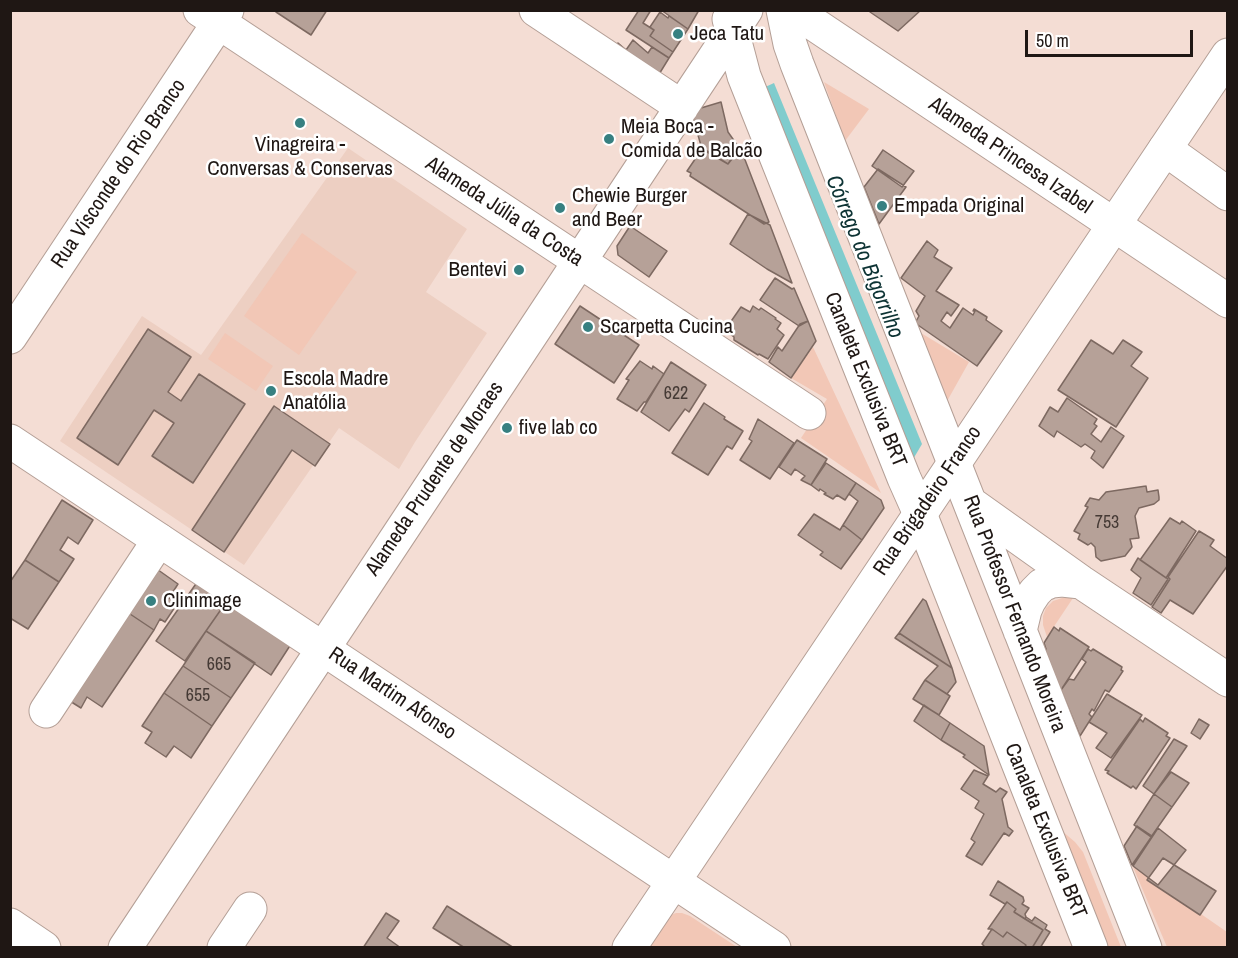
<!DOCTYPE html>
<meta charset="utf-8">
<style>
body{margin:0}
#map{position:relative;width:1238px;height:958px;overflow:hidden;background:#f4ddd4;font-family:"Archivo Narrow",sans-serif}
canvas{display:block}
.frame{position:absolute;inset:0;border:12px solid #1f1714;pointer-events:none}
.scale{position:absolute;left:1025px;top:30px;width:168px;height:27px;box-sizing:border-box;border:3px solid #1f1714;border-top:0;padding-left:8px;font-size:18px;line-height:21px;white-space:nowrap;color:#1f1714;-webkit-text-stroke:4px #fff;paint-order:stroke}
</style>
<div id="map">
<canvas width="1238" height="958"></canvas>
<div class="frame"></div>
<div class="scale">50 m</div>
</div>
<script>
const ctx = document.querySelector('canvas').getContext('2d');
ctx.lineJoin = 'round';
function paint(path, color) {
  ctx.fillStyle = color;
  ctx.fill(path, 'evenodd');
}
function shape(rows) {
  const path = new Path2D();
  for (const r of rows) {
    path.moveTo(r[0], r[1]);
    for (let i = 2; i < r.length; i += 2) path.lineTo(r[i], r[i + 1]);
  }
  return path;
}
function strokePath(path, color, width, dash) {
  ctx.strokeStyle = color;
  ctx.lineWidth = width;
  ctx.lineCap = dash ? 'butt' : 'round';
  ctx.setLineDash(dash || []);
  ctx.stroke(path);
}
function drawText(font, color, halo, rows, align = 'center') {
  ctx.font = font + ' "Archivo Narrow",sans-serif';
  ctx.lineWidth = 5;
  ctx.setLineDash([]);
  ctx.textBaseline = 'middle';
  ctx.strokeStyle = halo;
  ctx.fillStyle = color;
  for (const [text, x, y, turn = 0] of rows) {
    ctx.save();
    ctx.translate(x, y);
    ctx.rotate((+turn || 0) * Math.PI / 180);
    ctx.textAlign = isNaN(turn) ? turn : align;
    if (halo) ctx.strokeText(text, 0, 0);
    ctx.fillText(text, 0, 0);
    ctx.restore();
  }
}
paint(shape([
 [348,148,467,229,426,292,487,333,415,442,399,469,339,428,244,565,60,441,142,316,201,355]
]), '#edcfc2');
paint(shape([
 [824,82,869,109,845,141],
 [302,233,357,272,299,355,244,316],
 [916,330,969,362,946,403],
 [225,333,273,366,256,391,208,359],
 [813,347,881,493,801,438,827,399,791,378],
 [1062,598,1073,598,1047,637,1043,625,1043,616,1046,608,1053,601],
 [1062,831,1075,842,1083,852,1121,947,1097,947],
 [1133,867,1227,932,1227,947,1167,947],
 [676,913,682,913,690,916,737,947,647,948,671,915]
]), '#f2c7b6');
paint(shape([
 [774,83,922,444,912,461,763,88]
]), '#80cccd');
const building = shape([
 [277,10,327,10,311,35,276,12,277,10],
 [639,10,651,10,643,23,654,30,650,36,673,52,669,58,626,30,639,10],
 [661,10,699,10,688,29,661,10],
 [871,10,921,10,898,31,870,12,871,10],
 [660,12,668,18,669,16,688,29,673,52,650,36,654,30,650,27,660,12],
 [633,40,648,53,652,47,669,58,653,84,609,55,618,43,626,50,633,40],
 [721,102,728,132,740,149,728,164,702,149,691,111,721,102],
 [702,149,705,153,707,151,728,164,737,150,739,154,742,152,769,222,764,224,690,176,691,173,687,171,702,149],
 [883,150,914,171,902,187,872,166,883,150],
 [878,169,906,187,879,224,864,187,878,169],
 [748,214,770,225,792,283,767,269,730,244,748,214],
 [630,226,667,251,649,277,618,255,617,246,630,226],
 [927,241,938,250,934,257,952,268,936,291,959,305,951,316,947,312,941,321,950,328,963,308,973,315,975,311,973,311,974,309,987,317,986,320,1002,331,977,366,915,323,919,316,916,311,925,296,901,278,927,241],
 [775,278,792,289,794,288,808,321,799,326,760,300,775,278],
 [580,306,639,345,614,383,555,344,580,306],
 [753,306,759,310,761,308,776,318,775,319,781,323,777,329,784,335,768,359,759,354,758,355,734,340,734,337,725,330,741,307,750,312,753,306],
 [808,321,816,341,791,378,769,362,778,347,782,351,800,324,808,321],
 [148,329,191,357,168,392,181,401,199,374,245,404,193,483,152,456,174,423,154,410,118,465,77,438,148,329],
 [1091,340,1113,354,1123,340,1142,352,1131,366,1148,378,1116,427,1058,390,1091,340],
 [640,361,652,369,653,366,664,374,646,402,644,402,637,411,617,399,629,380,626,379,640,361],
 [671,362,706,385,689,412,685,409,669,431,641,412,671,362],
 [1067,398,1097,419,1094,424,1097,426,1091,434,1101,442,1111,427,1124,436,1103,468,1091,458,1095,451,1085,444,1081,447,1057,431,1054,437,1039,426,1050,407,1058,412,1067,398],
 [704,403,725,417,724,419,743,431,732,449,727,446,708,475,672,453,704,403],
 [274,406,330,444,315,466,292,450,224,552,192,530,274,406],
 [758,419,794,443,770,479,740,460,752,441,749,439,758,419],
 [797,440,827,459,811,485,801,480,805,476,795,469,791,475,779,467,797,440],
 [826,463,856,483,845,500,837,495,833,499,824,494,826,493,820,489,819,491,811,485,826,463],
 [856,483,881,500,884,508,862,540,843,525,858,501,849,494,856,483],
 [1146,486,1147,492,1158,490,1159,497,1159,500,1154,504,1139,508,1135,516,1139,538,1130,539,1132,547,1125,556,1101,561,1096,557,1095,547,1091,543,1088,545,1078,539,1080,534,1074,531,1088,507,1085,506,1090,498,1099,500,1106,492,1146,486],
 [62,500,93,520,78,544,68,537,60,550,74,559,59,582,25,560,62,500],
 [814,514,840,530,843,525,862,540,841,569,820,555,823,552,798,535,814,514],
 [1170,518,1180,524,1182,521,1196,531,1166,578,1140,560,1170,518],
 [1199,531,1214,540,1210,546,1228,559,1228,565,1193,614,1170,600,1161,613,1152,607,1170,579,1168,577,1199,531],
 [1138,558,1168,579,1151,605,1133,593,1141,578,1131,570,1138,558],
 [25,560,59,582,28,629,10,618,10,582,25,560],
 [154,567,178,584,169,598,177,604,165,622,160,619,154,630,124,610,154,567],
 [200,578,229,598,185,661,156,641,200,578],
 [229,598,293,641,271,675,206,631,229,598],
 [923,599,926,601,952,668,899,633,923,599],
 [124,610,154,630,102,707,87,697,81,708,65,698,124,610],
 [1054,627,1059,631,1060,628,1089,647,1061,690,1045,652,1046,649,1044,643,1054,627],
 [206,631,255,663,231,698,183,666,206,631],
 [899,633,952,668,956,682,947,694,925,680,938,666,895,638,899,633],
 [1088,649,1091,651,1093,649,1122,667,1121,670,1123,671,1109,692,1105,690,1094,711,1092,709,1089,714,1092,717,1080,736,1061,690,1069,679,1074,680,1086,662,1082,659,1088,649],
 [183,666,231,698,212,726,164,693,183,666],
 [925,680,950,696,939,715,913,699,925,680],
 [164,693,212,726,191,758,174,746,166,757,145,743,152,732,142,726,164,693],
 [1107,694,1142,715,1111,758,1096,748,1107,733,1089,722,1107,694],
 [924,705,950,723,941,740,914,721,924,705],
 [1145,718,1168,733,1166,736,1170,738,1136,789,1133,786,1131,788,1107,773,1109,771,1105,770,1140,719,1143,722,1145,718],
 [1199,719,1209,725,1200,739,1191,733,1199,719],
 [950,723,984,746,989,775,963,757,965,755,941,740,950,723],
 [1174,739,1187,746,1154,794,1143,786,1174,739],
 [974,770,988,776,983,784,996,792,1000,788,1007,792,1002,799,1008,827,1013,831,1009,836,1004,833,982,865,966,856,975,842,971,839,984,814,975,808,979,801,961,789,974,770],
 [1171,772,1189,783,1172,807,1154,794,1171,772],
 [1154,794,1172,807,1151,837,1134,825,1154,794],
 [1137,826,1152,836,1132,865,1124,846,1137,826],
 [1158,828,1186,850,1158,885,1133,866,1158,828],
 [1163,858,1216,891,1200,915,1147,880,1163,858],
 [998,881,1023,897,1024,901,1022,904,1029,908,1025,914,1026,917,1025,919,1014,912,1016,909,1007,902,1005,904,990,895,998,881],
 [1007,902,1016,909,1014,912,1043,930,1032,948,1024,948,1026,945,1007,932,1003,937,992,929,988,929,1007,902],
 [447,906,514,948,465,948,433,928,447,906],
 [386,913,399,921,387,938,401,948,363,948,386,913],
 [1026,917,1032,921,1035,917,1047,925,1045,929,1050,932,1040,948,1032,948,1043,930,1025,919,1026,917],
 [992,929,1003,937,1007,932,1026,945,1024,948,983,948,984,946,982,944,992,929]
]);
paint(building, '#b6a198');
strokePath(building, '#7d6961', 1.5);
const minor = shape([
 [200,10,809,413],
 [536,10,682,107],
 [783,10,790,44,797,64,1145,948],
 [793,10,1228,301],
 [729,19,744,76,904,478,920,514,1091,948],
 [1165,149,1228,194],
 [10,337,227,10],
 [970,503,1081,582,1228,680],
 [1020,631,1025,610,1029,601,1035,592,1042,585,1052,581,1062,580,1081,582],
 [46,711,159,540],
 [10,925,44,948],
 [125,948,746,10],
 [224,948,250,909]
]);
const major = shape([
 [10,441,774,948],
 [629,948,1228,55]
]);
strokePath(minor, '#b49f96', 35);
strokePath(major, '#b49f96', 35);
strokePath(minor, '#fff', 33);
strokePath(major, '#fff', 33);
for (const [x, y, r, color] of [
 [678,34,6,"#378081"],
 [300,123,6,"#378081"],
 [609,139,6,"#378081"],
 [882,206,6,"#378081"],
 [560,208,6,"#378081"],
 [519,270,6,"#378081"],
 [588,327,6,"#378081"],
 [271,391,6,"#378081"],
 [507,428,6,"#378081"],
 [151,601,6,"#378081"]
]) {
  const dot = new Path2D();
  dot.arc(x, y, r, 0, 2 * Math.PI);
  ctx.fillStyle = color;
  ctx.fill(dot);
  strokePath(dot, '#fff', 2);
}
drawText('18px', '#453a35', null, [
 ["622",676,394],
 ["753",1107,523],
 ["665",219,665],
 ["655",198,696]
]);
drawText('21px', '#1f1714', '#fff', [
 ["Jeca Tatu",690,34],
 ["Meia Boca -",621,127],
 ["Comida de Balcão",621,151],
 ["Vinagreira -",300,145,"center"],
 ["Conversas & Conservas",300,169,"center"],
 ["Chewie Burger",572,196],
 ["and Beer",572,220],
 ["Empada Original",894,206],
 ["Bentevi",507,270,"right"],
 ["Scarpetta Cucina",600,327],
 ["Escola Madre",283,379],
 ["Anatólia",283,403],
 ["five lab co",519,428],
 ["Clinimage",163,601]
], 'left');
drawText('21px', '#1f1714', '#fff', [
 ["Alameda Princesa Izabel",1010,156,34],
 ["Rua Visconde do Rio Branco",119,174,-56],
 ["Alameda Júlia da Costa",504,212,33],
 ["Canaleta Exclusiva BRT",865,380,68],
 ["Alameda Prudente de Moraes",435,479,-56],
 ["Rua Brigadeiro Franco",928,501,-56],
 ["Rua Professor Fernando Moreira",1014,614,69],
 ["Rua Martim Afonso",392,694,34],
 ["Canaleta Exclusiva BRT",1045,831,68]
]);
drawText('italic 22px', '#0d3334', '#fff', [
 ["Córrego do Bigorrilho",864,257,68]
]);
</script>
